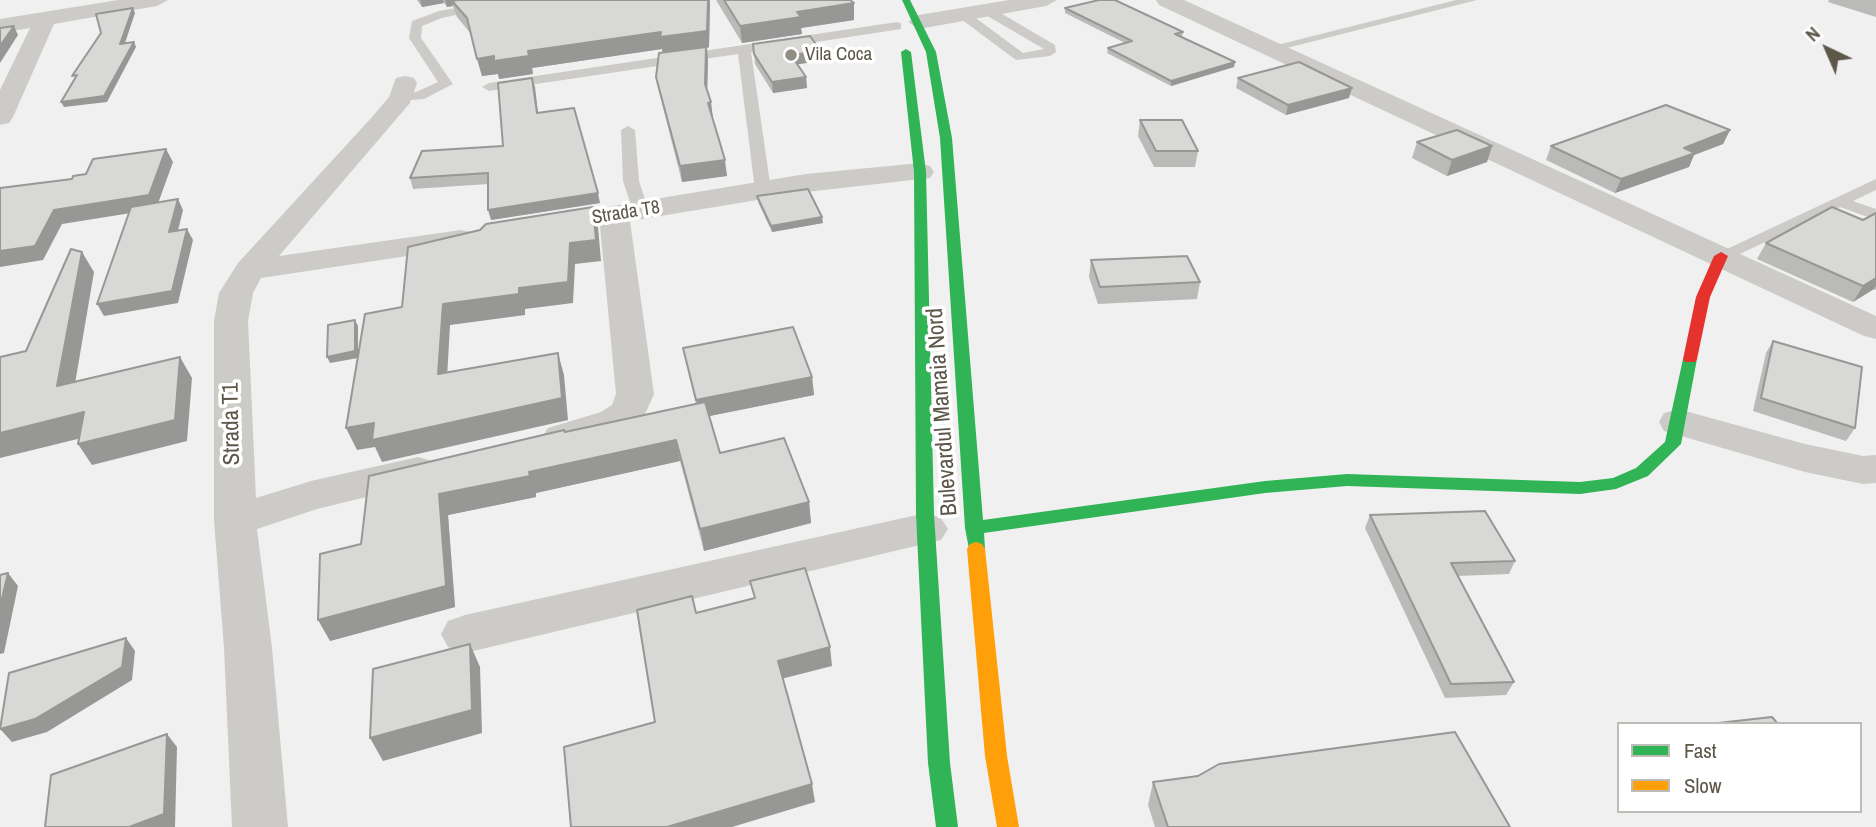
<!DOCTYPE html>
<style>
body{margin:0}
#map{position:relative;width:1876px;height:827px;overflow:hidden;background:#f0f0f0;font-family:"Archivo Narrow",sans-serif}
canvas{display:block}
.legend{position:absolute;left:1617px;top:722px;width:245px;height:91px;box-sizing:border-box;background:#fff;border:2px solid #bebcb6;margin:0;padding:9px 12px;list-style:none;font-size:21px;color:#5c5748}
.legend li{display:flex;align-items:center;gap:14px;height:35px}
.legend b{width:35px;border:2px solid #bebcb6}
.north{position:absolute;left:1792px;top:14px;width:70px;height:70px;-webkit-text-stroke:5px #fff;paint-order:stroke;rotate:316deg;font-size:19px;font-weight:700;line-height:28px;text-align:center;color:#5c5748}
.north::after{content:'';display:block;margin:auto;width:24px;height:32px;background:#5c5748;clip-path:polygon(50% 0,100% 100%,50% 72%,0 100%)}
</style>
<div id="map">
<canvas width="1876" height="827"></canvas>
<ul class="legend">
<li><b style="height:9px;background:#30b455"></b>Fast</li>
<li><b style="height:9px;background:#ff9f0a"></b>Slow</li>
</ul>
<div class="north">N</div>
</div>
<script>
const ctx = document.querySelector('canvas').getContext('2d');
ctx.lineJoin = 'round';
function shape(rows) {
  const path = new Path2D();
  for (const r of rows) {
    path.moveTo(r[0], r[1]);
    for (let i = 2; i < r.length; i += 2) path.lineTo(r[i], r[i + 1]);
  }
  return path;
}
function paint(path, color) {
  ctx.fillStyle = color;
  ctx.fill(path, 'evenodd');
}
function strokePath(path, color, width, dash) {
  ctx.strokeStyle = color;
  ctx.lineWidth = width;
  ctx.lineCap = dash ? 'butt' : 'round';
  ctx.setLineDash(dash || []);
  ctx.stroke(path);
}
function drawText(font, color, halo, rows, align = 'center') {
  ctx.font = font + ' "Archivo Narrow",sans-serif';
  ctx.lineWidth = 7;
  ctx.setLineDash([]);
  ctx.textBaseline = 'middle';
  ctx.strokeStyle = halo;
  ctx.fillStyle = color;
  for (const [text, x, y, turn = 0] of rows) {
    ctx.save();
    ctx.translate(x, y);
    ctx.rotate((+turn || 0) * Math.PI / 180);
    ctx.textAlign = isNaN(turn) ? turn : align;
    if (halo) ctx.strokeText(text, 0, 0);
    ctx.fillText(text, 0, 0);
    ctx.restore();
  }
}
paint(shape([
 [500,0,524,0,442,18,422,26,421,38,453,84,424,99,396,101,396,95,416,92,438,82,409,38,412,21,439,11,500,0],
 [1456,0,1477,0,1271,52,1265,48,1456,0],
 [984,8,992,8,1055,45,1056,52,1050,56,1016,60,961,19,961,13,969,13,1023,53,1044,49,984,14,984,8],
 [897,22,901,23,901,29,751,52,771,190,763,195,755,190,738,54,489,91,482,87,489,83,897,22],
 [628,126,635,130,639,181,649,211,641,216,633,211,623,181,621,130,628,126],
 [1876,179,1876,190,1853,201,1876,209,1876,220,1840,207,1727,260,1721,261,1712,256,1876,179]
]), '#cccbc7');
paint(shape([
 [118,0,168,0,157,6,54,24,13,117,9,123,0,125,0,90,30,28,0,33,0,19,118,0],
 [1009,0,1057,0,1046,6,919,29,908,22,919,15,1009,0],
 [1156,0,1184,0,1876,316,1876,339,1864,336,1159,5,1156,0],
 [405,76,414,78,417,83,410,103,279,256,461,230,472,232,477,239,472,246,461,248,261,278,253,293,248,321,256,498,311,481,418,457,432,461,438,471,432,481,317,509,257,529,272,648,288,827,232,827,224,648,214,520,214,321,219,293,238,263,373,116,389,97,396,78,405,76],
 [920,163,930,166,934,172,930,178,806,192,630,221,654,394,642,421,629,430,611,438,562,450,548,446,542,437,548,428,601,412,612,405,616,394,600,226,545,235,534,233,530,226,534,219,806,174,920,163],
 [1678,409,1805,444,1863,456,1876,455,1876,483,1863,484,1805,472,1664,431,1659,422,1664,413,1678,409],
 [926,513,941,518,948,529,941,540,465,653,448,647,441,634,448,621,465,615,926,513]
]), '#cccbc7');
paint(shape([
 [902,0,910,0,936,52,952,138,983,520,1265,481,1347,474,1580,482,1613,478,1636,468,1665,442,1683,359,1690,355,1697,359,1681,444,1648,476,1616,489,1580,494,1347,486,1265,493,984,533,985,549,982,554,970,554,965,528,940,138,926,52,902,0],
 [906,49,911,52,926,172,934,514,950,763,958,827,936,827,928,763,916,514,914,172,901,52,906,49]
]), '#30b455');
paint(shape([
 [976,542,982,544,985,549,1007,756,1019,827,997,827,985,756,967,549,970,544,976,542]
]), '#ff9f0a');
paint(shape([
 [1721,252,1728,256,1710,297,1697,359,1695,362,1685,362,1683,359,1696,297,1714,256,1721,252]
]), '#e5322d');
paint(shape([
 [417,0,710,0,709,47,707,48,708,61,707,91,712,118,727,176,682,182,659,92,656,77,663,53,662,49,532,68,533,74,499,79,498,74,482,76,471,34,457,17,453,6,447,7,444,3,422,7],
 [716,0,850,0,854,20,801,28,802,34,742,43],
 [1829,0,1876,0,1876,17,1828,2],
 [1065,8,1183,32,1182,37,1234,67,1171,86,1107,53,1108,48,1125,43,1065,13],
 [753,44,821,51,822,61,797,64,806,77,807,88,773,93,755,64],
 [532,78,538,112,600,203,491,220,488,184,413,189,410,178,503,146],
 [1238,78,1349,98,1286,115,1236,88],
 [1140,120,1198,151,1195,167,1154,167,1138,136],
 [1730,130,1723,144,1694,155,1689,167,1615,193,1546,160,1551,146],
 [1417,142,1487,162,1447,176,1412,158],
 [757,196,823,223,772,232,758,202],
 [1876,213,1876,290,1874,289,1853,302,1757,259,1766,243,1863,220],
 [1091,260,1200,282,1197,299,1098,304,1089,277],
 [1773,341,1855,428,1846,441,1753,411,1766,353],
 [683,348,812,377,814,395,709,416,720,453,809,502,811,523,704,551,680,461,536,493,536,497,448,515,455,607,330,641,361,544,565,432,696,404],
 [1370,515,1515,561,1509,574,1457,576,1514,682,1506,695,1445,698,1365,528],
 [1153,782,1510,827,1155,827,1148,805]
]), '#babab8');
paint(shape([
 [420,0,443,0,444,3,422,7],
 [445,0,485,0,452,1,453,6,447,7],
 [708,0,710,0,709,47,707,48,708,61,707,99,663,54,662,49,532,68,533,74,499,79,498,74,482,76,477,59],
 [854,3,854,20,801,28,802,34,742,43,740,26,797,12],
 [133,8,135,13,123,49,120,44],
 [14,26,18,35,0,63,0,46],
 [134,42,136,47,107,102,64,107,61,102],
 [821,51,822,61,792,65,791,55],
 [1235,62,1234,67,1171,86,1171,81],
 [806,77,807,88,773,93,772,82],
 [532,78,535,87,539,122,537,113],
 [1352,88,1349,98,1286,115,1288,105],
 [711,102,713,118,710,118,708,103],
 [1730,130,1723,144,1694,155,1689,167,1615,193,1621,179,1684,148],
 [1492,146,1487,162,1447,176,1452,160],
 [166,149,173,162,156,209,62,224,43,260,0,267,0,251,54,210],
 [725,160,727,176,682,182,680,166],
 [598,193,600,203,491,220,488,210],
 [178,199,183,210,175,243,169,232],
 [593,207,598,227,601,261,575,264,573,303,525,309,525,315,450,325,446,396,438,374,443,304,519,288],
 [822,217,823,223,772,232,771,226],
 [187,229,193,240,178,303,104,316,97,304],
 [82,252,94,272,71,407,57,386],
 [1876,278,1876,286,1874,289,1853,302,1863,286],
 [355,320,358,326,358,358,330,363,327,357],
 [558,353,564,375,568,420,382,462,375,447,357,450,346,428],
 [180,357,192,378,187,441,92,465,78,444],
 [812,377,814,395,700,418,696,400],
 [84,412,98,434,0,458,0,433],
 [676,440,680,461,536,493,536,497,448,515,455,607,330,641,318,620,439,494,529,472],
 [809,502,811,523,704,551,700,529],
 [8,573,18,586,4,653,0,654,0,607],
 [126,638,135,651,132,680,47,732,12,742,0,729],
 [470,644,480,667,482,733,383,761,370,738],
 [830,647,832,666,781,679,778,661],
 [167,734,177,747,175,827,129,827],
 [812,784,815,802,732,827,667,827]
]), '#979796');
const building = shape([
 [458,0,708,0,707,31,660,37,661,32,528,51,529,56,494,61,494,56,477,59,467,18,452,1,458,0],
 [724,0,850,0,854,3,797,12,801,17,740,26,724,0],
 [1099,0,1115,0,1183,32,1175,34,1235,62,1171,81,1108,48,1132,41,1065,8,1099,0],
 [133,8,120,44,134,42,104,96,61,102,77,75,72,76,101,33,96,14,133,8],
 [14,26,0,46,0,28,14,26],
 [810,36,821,51,791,55,806,77,772,82,754,54,753,44,810,36],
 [706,47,705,84,711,102,708,103,725,160,680,166,656,77,659,53,706,47],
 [1299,62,1352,88,1288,105,1238,78,1299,62],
 [532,78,537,113,574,108,598,193,488,210,488,173,410,178,422,151,503,146,498,83,532,78],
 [1666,105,1730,130,1684,148,1695,153,1621,179,1551,146,1666,105],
 [1140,120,1182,120,1198,151,1156,151,1140,120],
 [1457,130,1492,146,1452,160,1417,142,1457,130],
 [166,149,149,195,54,210,35,246,0,251,0,188,72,179,73,176,86,174,93,159,166,149],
 [808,189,822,217,771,226,757,196,808,189],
 [178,199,169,232,187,229,172,291,97,304,131,207,178,199],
 [593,207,596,240,570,243,568,282,519,288,519,294,443,304,438,374,558,353,562,398,372,440,374,423,346,428,365,314,402,307,408,247,480,230,486,224,593,207],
 [1832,207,1863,220,1876,213,1876,278,1863,286,1766,243,1832,207],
 [71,249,82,252,57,386,180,357,175,420,78,444,84,412,0,433,0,357,26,351,71,249],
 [1187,256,1200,282,1100,287,1091,260,1187,256],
 [355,320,355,351,327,357,328,325,355,320],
 [793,327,812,377,696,400,683,348,793,327],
 [1773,341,1862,367,1855,428,1761,398,1773,341],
 [705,402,720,453,784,438,809,502,700,529,676,440,529,472,530,476,439,494,446,586,318,620,320,554,361,544,369,476,564,430,565,432,705,402],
 [1485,511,1515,561,1451,563,1514,682,1451,684,1370,515,1485,511],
 [805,568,830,647,778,661,812,784,667,827,571,827,564,747,655,722,637,610,692,596,696,613,755,598,750,581,805,568],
 [8,573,0,607,0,575,8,573],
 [126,638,122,667,35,719,0,729,9,673,126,638],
 [470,644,472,710,370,738,373,669,470,644],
 [1772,717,1778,724,1709,724,1772,717],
 [1455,732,1510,827,1168,827,1153,782,1198,776,1219,764,1455,732],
 [167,734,164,814,129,827,45,827,51,775,167,734]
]);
paint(building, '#d8d8d6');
strokePath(building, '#979796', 2);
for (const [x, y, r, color] of [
 [791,55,7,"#908d83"]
]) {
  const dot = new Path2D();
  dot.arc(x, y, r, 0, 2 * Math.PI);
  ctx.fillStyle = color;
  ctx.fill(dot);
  strokePath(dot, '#fff', 2.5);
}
drawText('19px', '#5c5748', '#fff', [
 ["Vila Coca",805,55]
], 'left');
drawText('19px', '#5c5748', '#fff', [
 ["Strada T8",626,213,-9]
]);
drawText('23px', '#5c5748', '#fff', [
 ["Bulevardul Mamaia Nord",943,412,-94],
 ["Strada T1",232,424,-91]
]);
</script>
